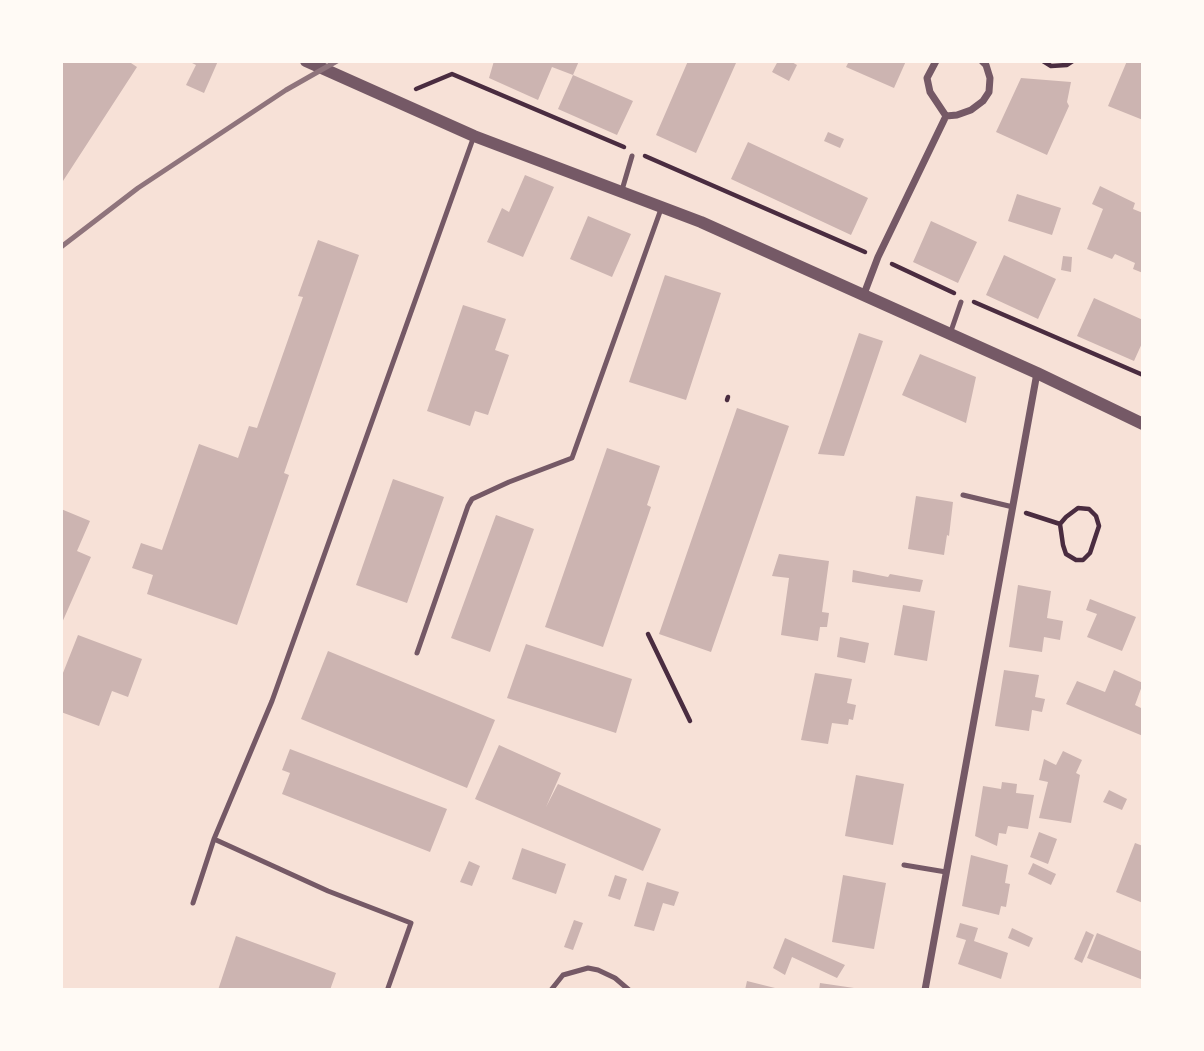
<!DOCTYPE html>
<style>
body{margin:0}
#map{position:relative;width:1204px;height:1051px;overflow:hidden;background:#f7e1d7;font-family:"Asap Condensed",sans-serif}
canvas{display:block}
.frame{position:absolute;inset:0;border:63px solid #fffaf5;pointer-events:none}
</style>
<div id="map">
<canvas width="1204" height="1051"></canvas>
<div class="frame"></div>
</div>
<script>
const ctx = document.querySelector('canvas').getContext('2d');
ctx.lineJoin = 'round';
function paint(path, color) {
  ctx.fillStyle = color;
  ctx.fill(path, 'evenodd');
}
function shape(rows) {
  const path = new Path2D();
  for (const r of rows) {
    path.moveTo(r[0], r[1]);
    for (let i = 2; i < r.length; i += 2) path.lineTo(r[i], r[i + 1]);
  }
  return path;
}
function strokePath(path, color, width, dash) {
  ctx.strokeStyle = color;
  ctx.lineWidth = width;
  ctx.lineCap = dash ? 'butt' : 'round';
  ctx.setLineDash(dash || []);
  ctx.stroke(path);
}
paint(shape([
 [61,61,128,61,137,67,63,181,61,180],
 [188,61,218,61,204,93,186,85,196,65],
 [494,61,579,61,573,75,552,67,538,100,489,78],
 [688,61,731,61,736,63,696,153,656,135],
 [778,61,790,61,797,65,789,81,772,72],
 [849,61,906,61,894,88,846,67],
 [1127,61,1143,61,1143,120,1108,106],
 [573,75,633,101,617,135,558,109],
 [1021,78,1071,82,1067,102,1069,106,1047,155,996,132],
 [828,132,844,139,840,148,824,141],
 [748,142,868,198,851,235,731,179],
 [525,175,554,187,523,257,487,242,502,208,509,212],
 [1100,186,1135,203,1133,209,1143,213,1143,273,1133,269,1135,263,1115,254,1112,259,1087,249,1103,209,1092,204],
 [1017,194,1061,208,1052,235,1008,221],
 [588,216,631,234,612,277,570,259],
 [931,221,977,242,958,283,913,262],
 [318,240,359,255,284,473,289,475,237,625,147,594,153,575,132,568,141,543,162,550,199,444,238,458,249,426,257,428,303,297,298,296],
 [1004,255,1056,279,1038,319,986,295],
 [1063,256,1072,257,1071,272,1061,270],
 [665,275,721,293,686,400,629,382],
 [1094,298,1143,320,1143,341,1134,361,1077,336],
 [463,305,506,319,495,350,509,355,488,415,475,411,470,426,427,411],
 [859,333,883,341,844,456,818,454],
 [920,354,976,377,966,423,902,395],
 [737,408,789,426,711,652,659,634],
 [607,448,660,466,647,505,651,507,603,647,545,627],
 [393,479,444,497,407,603,356,585],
 [916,496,953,502,949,536,947,535,944,555,908,549],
 [61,509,90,521,77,551,91,557,61,625],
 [496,515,534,529,490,652,451,638],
 [779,554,829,561,822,612,829,613,827,627,820,627,818,641,781,635,789,578,772,576],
 [853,570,888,577,890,574,923,580,920,592,884,587,852,582],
 [1018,585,1051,591,1047,618,1063,621,1060,640,1044,637,1042,652,1009,647],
 [1090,599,1136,617,1122,651,1087,637,1097,614,1086,610],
 [903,605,935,611,927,661,894,655],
 [78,635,142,659,128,697,112,691,99,726,61,712,61,678],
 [840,637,869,643,865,663,837,657],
 [526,644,632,679,616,733,507,698],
 [328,651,495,720,467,788,301,719],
 [1004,670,1039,675,1035,697,1045,699,1042,712,1032,710,1029,731,995,726],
 [1114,670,1143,683,1135,705,1143,709,1143,736,1066,704,1077,681,1105,692],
 [815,673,852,679,847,703,856,705,853,720,849,719,848,725,832,723,828,744,801,740],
 [499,745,561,773,546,807,558,784,661,829,643,871,475,799],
 [290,749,447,809,430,852,282,794,290,773,282,770],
 [1063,751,1082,760,1076,773,1080,775,1071,823,1039,818,1048,782,1039,780,1044,759,1056,765],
 [856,775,904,784,893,845,845,836],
 [1002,782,1017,784,1016,793,1034,795,1028,829,1008,826,1006,834,999,833,997,846,975,836,983,786,1001,789],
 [1109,790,1127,799,1122,810,1103,802],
 [1039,832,1057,839,1048,864,1030,857],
 [1135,843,1143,846,1143,903,1116,892],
 [522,848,566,864,556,894,512,879],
 [971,855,1008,865,1005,883,1010,884,1006,907,1001,906,999,915,962,906],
 [469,861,480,866,472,886,460,882],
 [1033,863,1056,874,1051,885,1028,874],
 [615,875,627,879,620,900,608,896],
 [843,875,886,883,874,949,832,942],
 [647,882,679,892,674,906,663,903,654,931,634,926],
 [574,920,583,923,573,950,564,947],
 [960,923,978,928,974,941,1008,953,1001,979,958,964,966,940,956,937],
 [1012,928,1033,938,1029,947,1008,938],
 [1086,931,1094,935,1082,963,1074,959],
 [1097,933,1143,952,1143,980,1087,958],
 [236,936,336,973,330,990,218,990],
 [785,938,845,965,837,978,792,957,785,975,773,968],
 [747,981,779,989,779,990,745,990],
 [820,983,854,988,854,990,819,990]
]), '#ccb4b1');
strokePath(shape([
 [1043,61,1051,66,1067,65,1073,61],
 [416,89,452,74,624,147],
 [645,156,865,252],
 [892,264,954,293],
 [974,302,1143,375],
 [727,400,728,397],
 [1026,513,1060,524,1063,545,1066,554,1076,560,1083,560,1090,553,1099,526,1096,516,1089,509,1078,508,1066,517,1060,524],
 [648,634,690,721]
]), '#4a2c40', 4.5);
strokePath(shape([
 [622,190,632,156],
 [950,334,961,302],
 [963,495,1013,507],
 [417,653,468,506,472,499,509,482,572,458,661,209],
 [904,865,946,872],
 [193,903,214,839],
 [388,988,411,923,328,891,214,839,272,701,474,136],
 [551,990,563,975,588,968,598,970,615,978,629,990]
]), '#755966', 5);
strokePath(shape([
 [936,61,927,78,930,92,946,116],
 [946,116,957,115,971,110,983,101,989,92,990,78,986,65,982,61],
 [864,294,878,257,946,116],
 [925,990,1037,373]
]), '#755966', 7);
strokePath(shape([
 [306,61,474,136,701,222,1037,373,1143,424]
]), '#755966', 12);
strokePath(shape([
 [61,247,138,188,286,90,337,61]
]), '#8f747c', 5);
</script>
